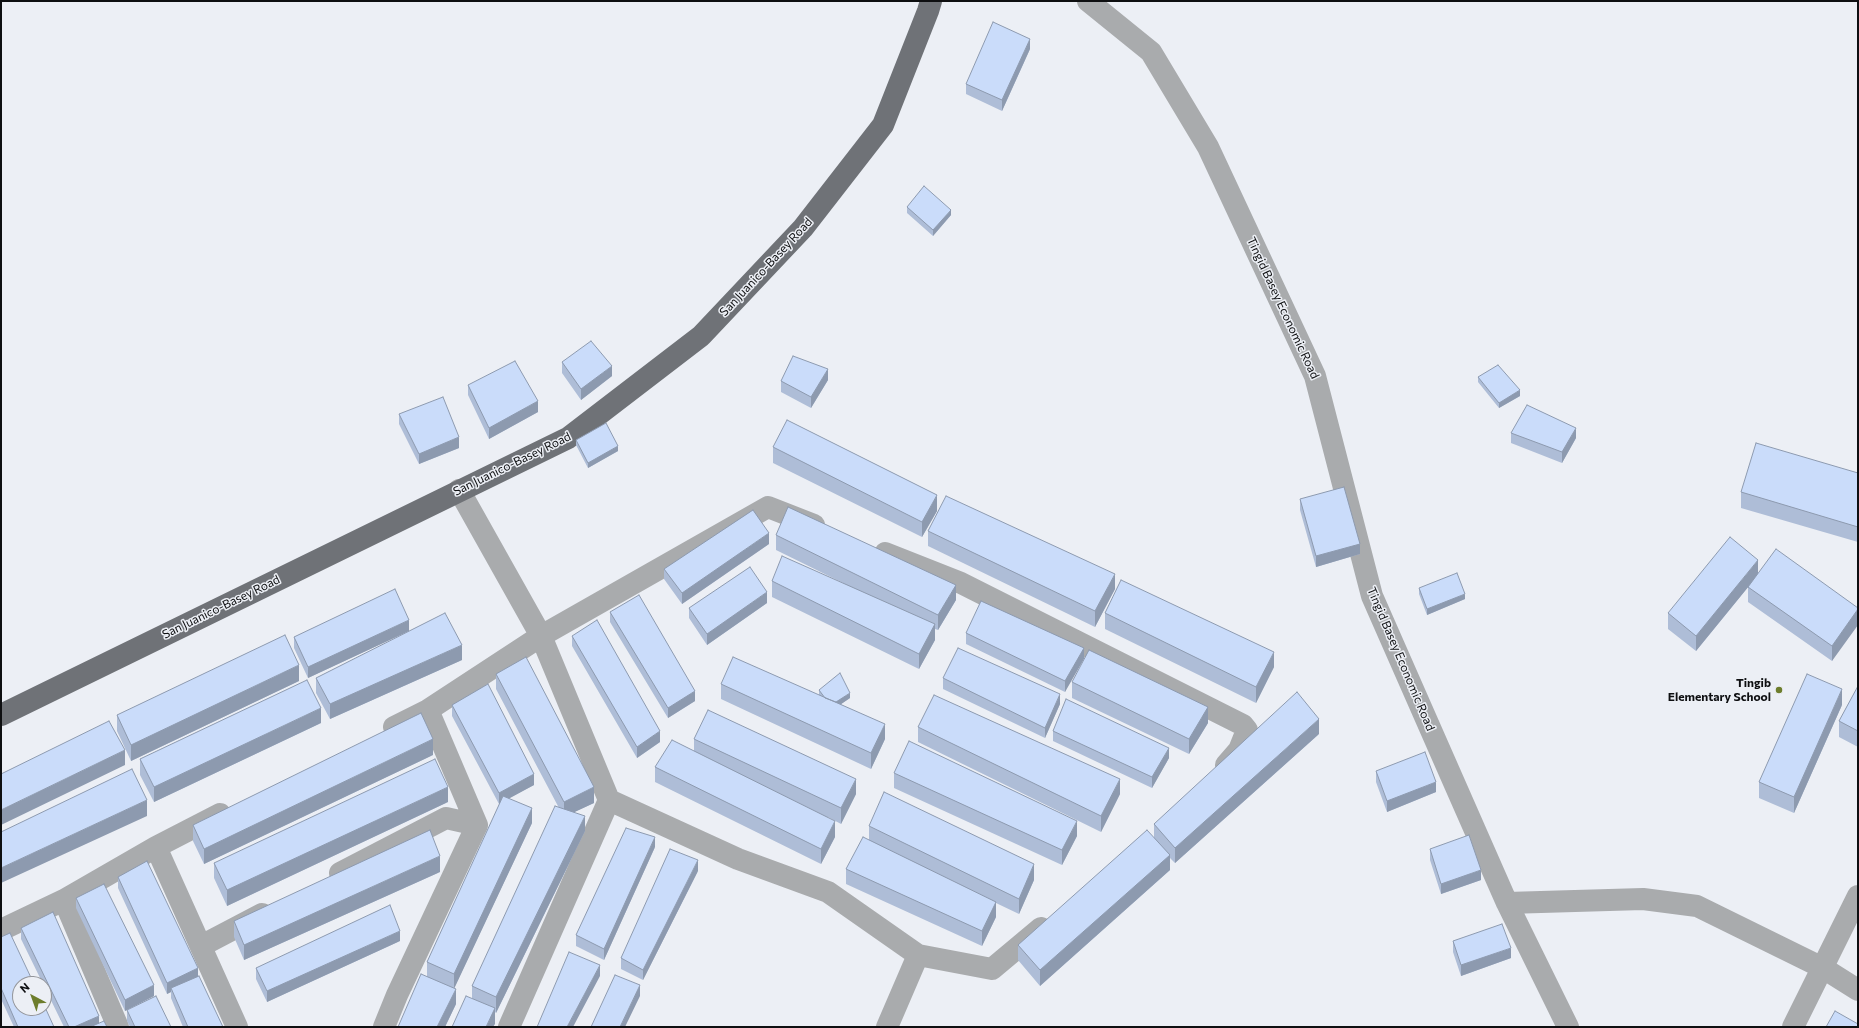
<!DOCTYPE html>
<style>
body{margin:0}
#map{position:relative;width:1859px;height:1028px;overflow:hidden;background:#eceff5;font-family:Commissioner,sans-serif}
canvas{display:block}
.frame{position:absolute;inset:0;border:2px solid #0e0f11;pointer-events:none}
.north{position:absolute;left:12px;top:976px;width:40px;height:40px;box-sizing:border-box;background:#eceff5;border:1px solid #93959a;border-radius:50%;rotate:319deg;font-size:11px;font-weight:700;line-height:16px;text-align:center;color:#0e0f11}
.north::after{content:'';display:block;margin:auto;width:14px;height:18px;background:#6d7d2c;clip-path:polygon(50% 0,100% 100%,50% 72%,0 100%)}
</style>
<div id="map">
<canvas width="1859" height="1028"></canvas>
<div class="frame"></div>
<div class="north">N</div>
</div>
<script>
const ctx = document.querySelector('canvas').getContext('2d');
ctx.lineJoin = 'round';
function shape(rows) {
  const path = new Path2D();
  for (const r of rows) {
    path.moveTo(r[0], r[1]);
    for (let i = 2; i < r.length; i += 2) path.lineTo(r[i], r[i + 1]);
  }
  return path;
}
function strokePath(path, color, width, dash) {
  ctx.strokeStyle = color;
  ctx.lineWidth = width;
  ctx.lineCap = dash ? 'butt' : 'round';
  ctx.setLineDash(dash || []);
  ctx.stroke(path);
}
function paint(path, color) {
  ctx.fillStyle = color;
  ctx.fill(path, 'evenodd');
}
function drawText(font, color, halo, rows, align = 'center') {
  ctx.font = font + ' Commissioner,sans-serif';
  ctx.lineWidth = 3;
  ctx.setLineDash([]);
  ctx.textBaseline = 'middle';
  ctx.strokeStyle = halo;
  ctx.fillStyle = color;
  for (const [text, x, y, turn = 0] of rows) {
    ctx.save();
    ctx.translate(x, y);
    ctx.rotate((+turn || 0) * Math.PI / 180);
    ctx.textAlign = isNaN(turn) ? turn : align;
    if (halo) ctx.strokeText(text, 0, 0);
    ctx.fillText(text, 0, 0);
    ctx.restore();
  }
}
strokePath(shape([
 [1088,1,1151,52,1208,147,1315,376,1372,596,1507,903,1568,1027],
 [459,490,541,636,609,800],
 [885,553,961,583,1243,725,1247,730,1239,750,1226,765],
 [394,727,428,710,541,636,768,507,814,525],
 [156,847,237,1027],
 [340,873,446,818,477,825],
 [64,900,118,1027],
 [1507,903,1643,899,1697,906,1823,968,1858,990],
 [1,930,64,900,156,847,220,814],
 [201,946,262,914],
 [384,1027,397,995,477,825,428,710],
 [509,1027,609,800,738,859,828,892,918,955,992,969,1041,928],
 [887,1027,918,955],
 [1793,1027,1858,896]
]), '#a9abad', 22);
strokePath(shape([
 [1,715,568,438,701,336,803,228,883,125,928,11,931,1]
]), '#6f7277', 22);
paint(shape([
 [1030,49,1002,111,966,94,966,84],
 [907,207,951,215,933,236,907,213],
 [562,362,612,376,581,400,562,373],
 [1478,377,1520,396,1499,408,1478,382],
 [828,380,811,408,781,392,781,381],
 [468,385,538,412,489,439,468,395],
 [399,414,459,448,419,464,399,424],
 [1511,433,1576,438,1562,463,1511,443],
 [576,440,618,451,588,468,576,445],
 [773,447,937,511,922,537,773,463],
 [1858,473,1858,542,1741,508,1741,492],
 [1300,499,1360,554,1316,567,1300,510],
 [928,531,1115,589,1095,627,928,546],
 [776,535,956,600,938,630,935,629,935,640,919,669,772,597,772,581,843,583,776,550],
 [769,544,682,604,664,579,664,569],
 [1758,573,1858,608,1832,661,1748,602,1748,587,1696,651,1668,629,1668,613],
 [1419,588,1465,599,1427,615,1419,594],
 [767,603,707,645,689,618,689,608],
 [610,612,695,701,668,718,610,622],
 [1105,613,1274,667,1256,703,1105,629],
 [409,631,308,678,294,648,294,637],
 [966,633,1084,648,1065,692,966,644],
 [572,636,660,742,637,758,572,646],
 [462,660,330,719,316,693,316,678],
 [496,674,594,803,574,812,585,831,496,1013,495,1012,495,1024,472,998,472,986,559,808,496,689],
 [943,678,1060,704,1045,738,943,689],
 [299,681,131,761,117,731,117,715],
 [1072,682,1208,723,1189,754,1072,698],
 [721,684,819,695,819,690,850,698,841,704,885,739,871,769,721,699],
 [1858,686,1858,747,1839,737,1839,721],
 [452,705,534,785,509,798,532,823,454,988,456,1004,445,1027,398,1027,427,976,427,962,500,803,499,804,452,716],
 [1842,705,1794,813,1759,798,1759,782],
 [321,723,154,802,140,775,140,759],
 [918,727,1120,794,1101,832,918,742],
 [1053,731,1169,758,1152,788,1053,741],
 [1319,734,1175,863,1170,858,1170,870,1040,986,1018,960,1018,945,1154,838,1154,824],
 [694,739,856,794,841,824,828,817,835,837,821,864,655,782,655,767,694,751],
 [433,755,204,864,193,841,193,825],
 [1376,771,1436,792,1387,812,1376,782],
 [894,773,1077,836,1062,865,894,788],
 [448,802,227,906,214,878,214,863],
 [869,826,1034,880,1019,914,996,903,996,917,982,946,846,884,846,869,869,840],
 [655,847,604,960,576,946,576,935],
 [1430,849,1481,880,1441,894,1430,860],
 [698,871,643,980,621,969,621,958],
 [440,872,244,960,234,937,234,921],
 [118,877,198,976,223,1027,183,1027,171,998,171,992,167,994,118,888],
 [76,898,154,996,125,1011,76,908],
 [21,928,99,1023,107,1027,64,1027,44,986,44,984,43,984,21,939],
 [1,937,54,1027,14,1027,1,999],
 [400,941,267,1002,256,979,256,968],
 [1453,941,1511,958,1461,976,1453,952],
 [127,1010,171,1027,130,1027,127,1021]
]), '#aebdd7');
paint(shape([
 [1030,39,1030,49,1002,111,1002,100],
 [951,210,951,215,933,236,933,230],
 [612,366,612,376,581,400,581,389],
 [828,369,828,380,811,408,811,397],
 [1520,390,1520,396,1499,408,1499,403],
 [538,401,538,412,489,439,489,428],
 [1576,428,1576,438,1562,463,1562,452],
 [459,437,459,448,419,464,419,454],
 [618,446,618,451,588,468,588,463],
 [937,495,937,511,922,537,922,522],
 [769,533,769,544,682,604,682,593],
 [1360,544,1360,554,1316,567,1316,556],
 [1758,560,1758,575,1696,651,1696,636],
 [1115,574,1115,589,1095,627,1095,611],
 [956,585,956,600,938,630,938,615],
 [767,592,767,603,707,645,707,634],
 [1465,594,1465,599,1427,615,1427,609],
 [1858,609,1858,625,1832,661,1832,646],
 [409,620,409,631,308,678,308,667],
 [935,624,935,640,919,669,919,654],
 [462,645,462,660,330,719,330,704],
 [1084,648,1084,659,1065,692,1065,681],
 [1274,652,1274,667,1256,703,1256,687],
 [299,665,299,681,131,761,131,745],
 [1842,689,1842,705,1794,813,1794,797],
 [695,691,695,701,668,718,668,708],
 [850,693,850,698,831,711,831,705],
 [1060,694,1060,704,1045,738,1045,728],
 [1208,707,1208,723,1189,754,1189,739],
 [321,708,321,723,154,802,154,787],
 [1319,719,1319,734,1175,863,1175,848],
 [885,724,885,739,871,769,871,753],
 [660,731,660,742,637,758,637,747],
 [433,739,433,755,204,864,204,849],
 [1169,748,1169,758,1152,788,1152,777],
 [125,750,125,765,1,825,1,810],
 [534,774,534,785,499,804,499,793],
 [856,779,856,794,841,824,841,808],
 [1120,779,1120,794,1101,832,1101,816],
 [1436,782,1436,792,1387,812,1387,801],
 [448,787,448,802,227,906,227,890],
 [594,787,594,803,564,817,564,802],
 [147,800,147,816,1,883,1,868],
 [532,808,532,823,454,989,454,974],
 [585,816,585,831,496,1013,496,997],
 [835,821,835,837,821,864,821,849],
 [1077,821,1077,836,1062,865,1062,850],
 [655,837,655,847,604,960,604,949],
 [1170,855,1170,870,1040,986,1040,970],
 [440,856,440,872,244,960,244,945],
 [698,860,698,871,643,980,643,970],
 [1034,864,1034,880,1019,914,1019,899],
 [1481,870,1481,880,1441,894,1441,884],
 [996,902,996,917,982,946,982,931],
 [400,931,400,941,267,1002,267,991],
 [1511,948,1511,958,1461,976,1461,965],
 [600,965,600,976,573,1027,567,1027],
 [198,968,198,979,171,988,171,992,167,994,167,983],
 [154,985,154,996,125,1011,125,1000],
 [640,985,640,996,625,1027,620,1027],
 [456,989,456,1004,445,1027,437,1027],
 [495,1008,495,1024,493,1027,486,1027],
 [99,1016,99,1026,97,1027,74,1027]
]), '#8d9aaf');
const building = shape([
 [993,22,1030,39,1002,100,966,84,993,22],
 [924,186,951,210,933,230,907,207,924,186],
 [591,341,612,366,581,389,562,362,591,341],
 [793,356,828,369,811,397,781,381,793,356],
 [515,361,538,401,489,428,468,385,515,361],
 [1498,365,1520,390,1499,403,1478,377,1498,365],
 [443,397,459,437,419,454,399,414,443,397],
 [1527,405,1576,428,1562,452,1511,433,1527,405],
 [787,420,937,495,922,522,773,447,787,420],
 [606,423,618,446,588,463,576,440,606,423],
 [1756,443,1858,473,1858,527,1741,492,1756,443],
 [1344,487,1360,544,1316,556,1300,499,1344,487],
 [946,496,1115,574,1095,611,928,531,946,496],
 [788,507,956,585,938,615,776,535,788,507],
 [753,510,769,533,682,593,664,569,753,510],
 [1730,537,1758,560,1696,636,1668,613,1730,537],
 [1776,549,1858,608,1858,609,1832,646,1748,587,1776,549],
 [782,556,935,624,919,654,772,581,782,556],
 [750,567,767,592,707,634,689,608,750,567],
 [1457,573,1465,594,1427,609,1419,588,1457,573],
 [1121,580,1274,652,1256,687,1105,613,1121,580],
 [395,589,409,620,308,667,294,637,395,589],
 [639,595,695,691,668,708,610,612,639,595],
 [981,601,1084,648,1065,681,966,633,981,601],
 [445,613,462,645,330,704,316,678,445,613],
 [597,620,660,731,637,747,572,636,597,620],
 [285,635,299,665,131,745,117,715,285,635],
 [958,648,1060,694,1045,728,943,678,958,648],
 [1089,650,1208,707,1189,739,1072,682,1089,650],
 [526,657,594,787,564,802,496,674,526,657],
 [733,657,885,724,871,753,721,684,733,657],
 [840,673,850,693,836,702,825,698,819,690,840,673],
 [1807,674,1842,689,1794,797,1759,782,1807,674],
 [307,680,321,708,154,787,140,759,307,680],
 [488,684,534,774,499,793,452,705,488,684],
 [1858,686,1858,731,1839,721,1858,686],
 [1297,692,1319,719,1175,848,1154,824,1297,692],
 [934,695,1120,779,1101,816,918,727,934,695],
 [1066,699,1169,748,1152,777,1053,731,1066,699],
 [708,710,856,779,841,808,694,739,708,710],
 [421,713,433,739,204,849,193,825,421,713],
 [109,721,125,750,1,810,1,774,109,721],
 [672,740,835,821,821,849,655,767,672,740],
 [909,741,1077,821,1062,850,894,773,909,741],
 [1425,752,1436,782,1387,801,1376,771,1425,752],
 [435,759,448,787,227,890,214,863,435,759],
 [132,769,147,800,1,868,1,832,132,769],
 [884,792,1034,864,1019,899,869,826,884,792],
 [503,796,532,808,454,974,427,962,503,796],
 [555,806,585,816,496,997,472,986,555,806],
 [626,828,655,837,604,949,576,935,626,828],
 [430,830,440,856,244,945,234,921,430,830],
 [1147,830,1170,855,1040,970,1018,945,1147,830],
 [1469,835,1481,870,1441,884,1430,849,1469,835],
 [863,837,996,902,982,931,846,869,863,837],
 [670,849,698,860,643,970,621,958,670,849],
 [147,861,198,968,167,983,118,877,147,861],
 [104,884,154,985,125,1000,76,898,104,884],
 [390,905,400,931,267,991,256,968,390,905],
 [53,912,99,1016,74,1027,69,1027,21,928,53,912],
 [1502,924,1511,948,1461,965,1453,941,1502,924],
 [10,933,34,984,20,984,20,1008,44,1008,44,1005,54,1027,18,1027,1,988,1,937,10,933],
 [569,952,600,965,567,1027,537,1027,569,952],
 [421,974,456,989,437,1027,398,1027,421,974],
 [615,975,640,985,620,1027,591,1027,615,975],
 [199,976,223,1027,188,1027,171,988,199,976],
 [156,996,171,1027,135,1027,127,1010,156,996],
 [466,996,495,1008,486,1027,452,1027,466,996],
 [1835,1011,1858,1024,1858,1027,1826,1027,1835,1011],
 [104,1021,107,1027,90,1027,104,1021]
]);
paint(building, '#cadcfa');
strokePath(building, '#8d9aaf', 1);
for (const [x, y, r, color] of [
 [1779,690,4,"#6d7d2c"]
]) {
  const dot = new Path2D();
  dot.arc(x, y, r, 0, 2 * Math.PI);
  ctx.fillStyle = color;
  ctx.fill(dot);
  strokePath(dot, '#eceff5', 1.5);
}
drawText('12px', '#0e0f11', '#eceff5', [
 ["San Juanico-Basey Road",766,267,-47],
 ["Tingid Basey Economic Road",1283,308,65],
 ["San Juanico-Basey Road",512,464,-26],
 ["San Juanico-Basey Road",221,607,-26],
 ["Tingid Basey Economic Road",1401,659,67]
]);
drawText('bold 12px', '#0e0f11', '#eceff5', [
 ["Tingib",1771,683],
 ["Elementary School",1771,697]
], 'right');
</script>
